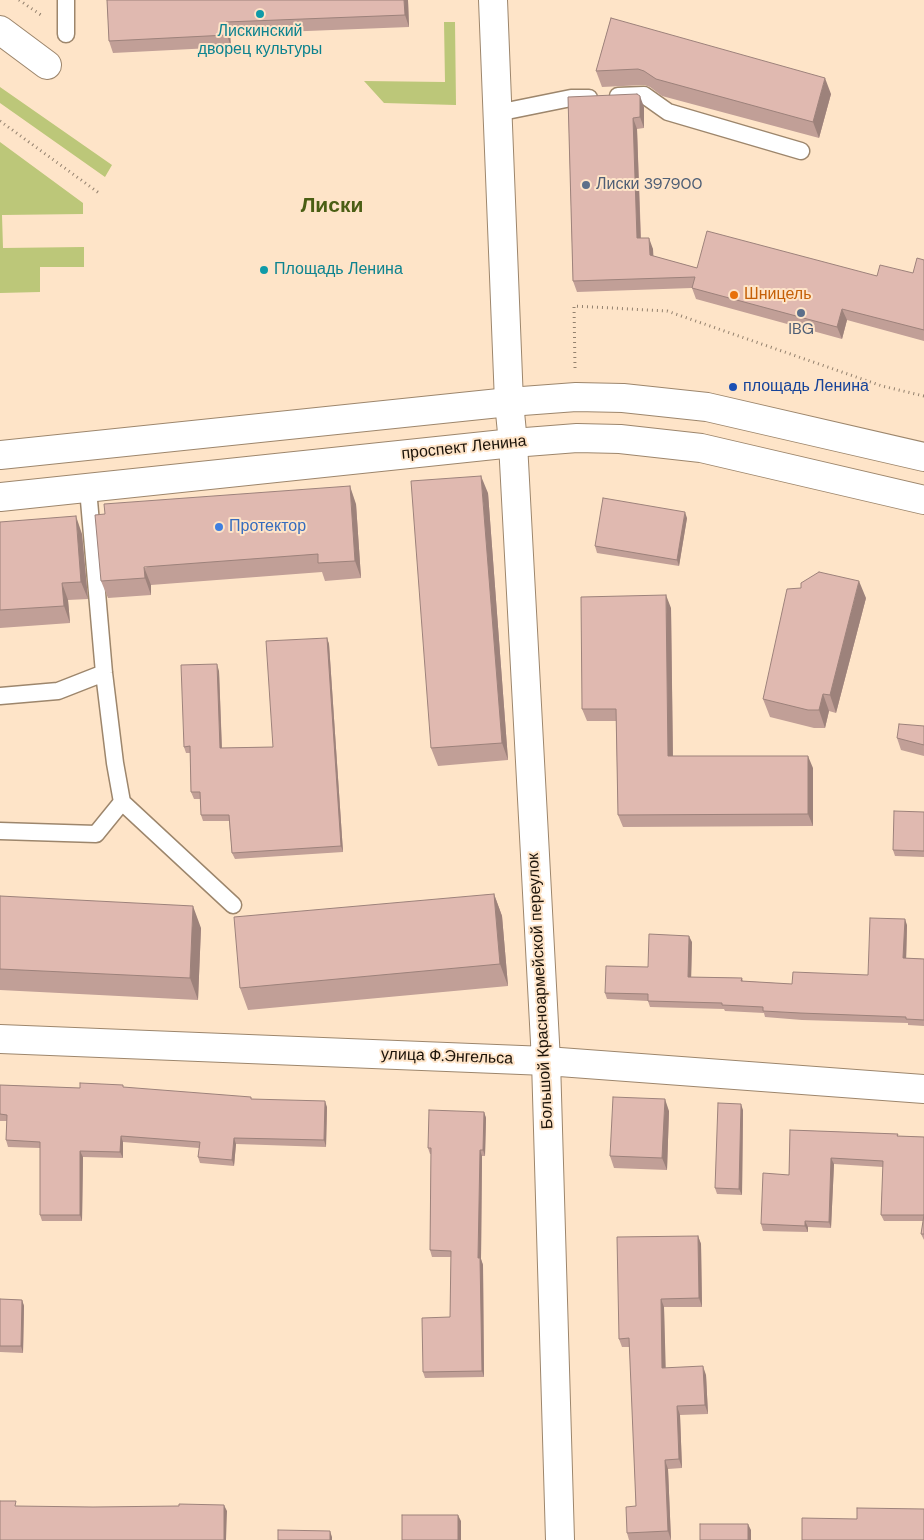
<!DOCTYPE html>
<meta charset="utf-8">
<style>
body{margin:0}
canvas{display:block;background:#fee4c8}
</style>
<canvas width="924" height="1540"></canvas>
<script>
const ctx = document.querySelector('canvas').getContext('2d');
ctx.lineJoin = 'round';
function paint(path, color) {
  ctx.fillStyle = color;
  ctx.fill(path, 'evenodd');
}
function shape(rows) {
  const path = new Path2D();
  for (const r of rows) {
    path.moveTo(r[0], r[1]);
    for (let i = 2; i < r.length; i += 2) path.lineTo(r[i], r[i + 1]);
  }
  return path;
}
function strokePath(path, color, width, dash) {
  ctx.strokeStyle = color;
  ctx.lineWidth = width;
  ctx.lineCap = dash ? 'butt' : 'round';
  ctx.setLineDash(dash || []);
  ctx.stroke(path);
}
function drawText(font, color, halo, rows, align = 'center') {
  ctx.font = font + ' "DM Sans",sans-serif';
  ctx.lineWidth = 4;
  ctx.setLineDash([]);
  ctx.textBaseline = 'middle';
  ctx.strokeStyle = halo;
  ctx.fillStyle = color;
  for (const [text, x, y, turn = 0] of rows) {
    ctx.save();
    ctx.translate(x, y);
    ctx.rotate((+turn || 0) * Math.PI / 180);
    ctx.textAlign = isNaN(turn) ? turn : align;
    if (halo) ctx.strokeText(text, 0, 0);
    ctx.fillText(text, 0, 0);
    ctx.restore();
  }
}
paint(shape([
 [444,22,455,22,456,105,384,103,364,81,445,82],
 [0,87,112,165,105,177,0,103],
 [0,142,83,203,83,214,2,215,3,248,84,247,84,267,40,267,40,292,0,293]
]), '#bcc779');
const service = shape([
 [66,0,66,34],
 [618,96,644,95,668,112,801,151],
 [497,113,571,98,589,98],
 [88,489,104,673,115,763,122,802,233,905],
 [0,696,58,691,104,673],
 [0,831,96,834,122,802]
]);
const minor = shape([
 [493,0,509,402,513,443,546,1061,560,1540],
 [0,30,47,65],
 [0,1039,546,1061,924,1089]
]);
const secondary = shape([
 [0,455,509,402,576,397,623,398,707,407,924,457],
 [0,497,513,443,577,438,620,439,701,448,924,500]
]);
strokePath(service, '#9d866c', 19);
strokePath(minor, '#9d866c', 30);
strokePath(secondary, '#9d866c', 30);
strokePath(shape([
 [19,0,41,15],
 [0,121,99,193],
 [575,368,574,306,667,311,882,386,924,396]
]), '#93816e', 3, [1, 4]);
strokePath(service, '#fff', 16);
strokePath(minor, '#fff', 28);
strokePath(secondary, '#fff', 28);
paint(shape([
 [107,0,408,0,409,27,230,34,231,47,113,53,109,41],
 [611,18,831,94,819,138,662,96,650,87,644,85,602,87,596,71],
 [568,97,644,107,644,128,637,129,641,238,653,249,653,256,697,268,877,276,913,273,924,260,924,341,847,320,842,339,696,299,692,288,577,292,573,281],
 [488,493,508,760,438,766,431,748],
 [356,504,361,578,325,581,322,572,151,585,151,595,108,598,101,581],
 [687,518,679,566,597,553,595,546],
 [0,522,82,534,88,599,68,600,70,623,0,628],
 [866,598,836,713,829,711,825,728,814,728,770,717,763,699],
 [671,608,673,756,813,768,813,826,623,827,618,815,616,721,587,721,582,709],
 [327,638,329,644,343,852,235,859,232,853,229,821,203,821,201,815,200,799,194,799,191,792,190,753,186,753,184,747,219,671,222,748,273,747],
 [924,726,924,756,901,750,897,738],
 [924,812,924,857,895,856,893,850],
 [494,894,502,916,508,986,248,1010,240,988],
 [0,896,201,928,198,1000,0,990],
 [907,925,906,958,924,959,924,1026,908,1025,908,1023,802,1020,765,1017,764,1013,725,1011,724,1009,650,1007,648,1001,607,999,605,993,692,942,691,977,742,978,743,981,792,984,868,975],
 [0,1085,80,1088,124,1088,252,1099,327,1107,326,1147,236,1144,234,1166,200,1163,198,1157,199,1148,123,1142,123,1158,83,1157,82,1221,42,1221,40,1215,40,1148,8,1147,6,1140,7,1121,0,1121],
 [743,1110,742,1195,717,1194,715,1188],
 [669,1111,667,1170,614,1168,610,1156],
 [484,1112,486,1118,485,1156,482,1156,481,1259,483,1265,484,1377,425,1378,423,1372,450,1317,451,1257,432,1257,430,1250,431,1154,430,1154,428,1148],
 [790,1130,898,1134,898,1136,924,1137,924,1240,921,1234,923,1221,884,1221,881,1215,883,1167,834,1164,831,1228,808,1227,808,1232,763,1231,761,1224,789,1175],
 [698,1236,701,1244,702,1307,664,1307,665,1368,706,1375,708,1414,680,1415,682,1468,668,1469,671,1540,629,1540,627,1533,636,1506,630,1347,622,1347,619,1339],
 [0,1299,22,1300,24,1306,23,1353,0,1352]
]), '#c19f97');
paint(shape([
 [404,0,408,0,409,27,405,15],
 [226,22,230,34,231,47,227,35],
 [825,78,831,94,819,138,813,122],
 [640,96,644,107,644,128,640,117],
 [633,118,637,129,641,249,637,238],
 [649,238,653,249,654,266,650,255],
 [842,309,847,320,842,339,837,327],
 [481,476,488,493,508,760,502,743],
 [350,486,356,504,361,578,355,561],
 [685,512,687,518,679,566,677,560],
 [76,516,82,534,88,599,81,582],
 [144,567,151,585,151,595,145,578],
 [859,581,866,598,836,713,830,695],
 [62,583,68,600,70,623,64,606],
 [666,595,671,608,673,768,668,756],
 [327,638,329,644,343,852,341,846],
 [217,664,219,671,222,754,220,748],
 [823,694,829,711,825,728,819,710],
 [808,756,813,768,813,826,808,814],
 [494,894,502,916,508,986,500,964],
 [193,906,201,928,198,1000,190,978],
 [905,919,907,925,906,964,903,958],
 [689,936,692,942,691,983,688,977],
 [665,1099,669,1111,667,1170,662,1158],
 [325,1101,327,1107,326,1147,324,1140],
 [741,1104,743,1110,742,1195,739,1189],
 [484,1112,486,1118,485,1156,483,1150],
 [121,1136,123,1142,123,1158,120,1152],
 [234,1138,236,1144,234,1166,232,1160],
 [480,1150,482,1156,481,1259,483,1265,484,1377,482,1371,478,1258],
 [80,1151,83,1157,82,1221,80,1215],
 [831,1158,834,1164,831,1228,829,1222],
 [805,1221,808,1227,808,1232,805,1226],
 [698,1236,701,1244,702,1307,699,1298],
 [661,1299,664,1307,666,1377,662,1368],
 [22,1300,24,1306,23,1353,21,1346],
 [703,1366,706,1375,708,1414,705,1405],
 [677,1406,680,1415,682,1468,679,1459],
 [665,1460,668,1469,671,1540,668,1531],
 [224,1505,227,1511,226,1540,224,1540],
 [458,1515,461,1521,461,1540,458,1540],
 [748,1524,751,1530,751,1540,748,1540],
 [330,1531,332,1537,332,1540,330,1540]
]), '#9d827b');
const building = shape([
 [107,0,404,0,405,15,226,22,227,35,109,41,107,0],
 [611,18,825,78,813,122,656,79,644,71,638,69,596,71,611,18],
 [637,94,640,96,640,117,633,118,637,238,649,238,650,255,697,268,707,231,877,276,880,265,913,273,917,258,924,260,924,330,842,309,837,327,692,288,695,277,573,281,568,97,637,94],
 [481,476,502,743,431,748,411,481,481,476],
 [350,486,355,561,318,563,318,554,144,567,145,578,101,581,95,515,105,514,104,504,350,486],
 [603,498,685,512,677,560,595,546,603,498],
 [76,516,81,582,62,583,64,606,0,610,0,522,76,516],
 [819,572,859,581,830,695,823,694,819,710,808,710,763,699,787,589,801,588,801,583,819,572],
 [666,595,668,756,808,756,808,814,618,815,616,709,582,709,581,597,666,595],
 [327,638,341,846,232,853,229,815,201,815,200,792,191,792,190,746,184,747,181,665,217,664,220,748,273,747,266,641,327,638],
 [899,724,924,726,924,745,897,738,899,724],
 [894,811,924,812,924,851,893,850,894,811],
 [494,894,500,964,240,988,234,917,494,894],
 [0,896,193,906,190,978,0,969,0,896],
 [870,918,905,919,903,958,924,959,924,1020,906,1019,906,1017,800,1013,763,1011,763,1007,722,1005,722,1003,648,1001,648,994,605,993,606,966,648,967,649,934,689,936,688,977,742,978,741,981,792,984,793,972,868,975,870,918],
 [80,1083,123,1085,123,1087,251,1097,251,1099,325,1101,324,1140,234,1138,232,1160,198,1157,200,1142,121,1136,120,1152,80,1151,80,1215,40,1215,40,1142,6,1140,7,1115,0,1114,0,1085,80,1088,80,1083],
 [613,1097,665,1099,662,1158,610,1156,613,1097],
 [718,1103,741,1104,739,1189,715,1188,718,1103],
 [429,1110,484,1112,483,1150,480,1150,478,1258,480,1258,482,1371,423,1372,422,1318,450,1317,451,1251,430,1250,431,1148,428,1148,429,1110],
 [790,1130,898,1134,897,1136,924,1137,924,1215,881,1215,883,1161,831,1158,829,1222,805,1221,805,1226,761,1224,763,1173,789,1175,790,1130],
 [924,1215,924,1234,921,1234,924,1215],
 [698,1236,699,1298,661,1299,662,1368,703,1366,705,1405,677,1406,679,1459,665,1460,668,1531,627,1533,626,1507,636,1506,629,1338,619,1339,617,1237,698,1236],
 [0,1299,22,1300,21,1346,0,1346,0,1299],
 [0,1501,16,1501,15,1506,93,1507,179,1506,179,1504,224,1505,224,1540,0,1540,0,1501],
 [857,1508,924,1509,924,1540,802,1540,802,1518,857,1519,857,1508],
 [402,1515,458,1515,458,1540,402,1540,402,1515],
 [700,1524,748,1524,748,1540,700,1540,700,1524],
 [278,1530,330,1531,330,1540,278,1540,278,1530]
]);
paint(building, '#e0b9b0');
strokePath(building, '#9d827b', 1);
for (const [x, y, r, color] of [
 [260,14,5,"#0f9aa8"],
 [586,185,5,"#5c6f8a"],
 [264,270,5,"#0f9aa8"],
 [734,295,5,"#e8710a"],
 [801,313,5,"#5c6f8a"],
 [733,387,5,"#1a4fb4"],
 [219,527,5,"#3f7fe0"]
]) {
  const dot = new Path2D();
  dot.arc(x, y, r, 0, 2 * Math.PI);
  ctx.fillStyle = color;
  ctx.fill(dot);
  strokePath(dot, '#fee4c8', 2);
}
drawText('16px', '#0d838f', '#fee4c8', [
 ["Лискинский",260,32],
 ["дворец культуры",260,50],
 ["Площадь Ленина",274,270,"left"]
]);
drawText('16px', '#4e5e75', '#fee4c8', [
 ["Лиски 397900",596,185],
 ["IBG",801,330,"center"]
], 'left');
drawText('16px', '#c56008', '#fee4c8', [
 ["Шницель",744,295]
], 'left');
drawText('16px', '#164399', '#fee4c8', [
 ["площадь Ленина",743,387]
], 'left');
drawText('16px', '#1c1309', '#fee4c8', [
 ["проспект Ленина",464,448,-6],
 ["Большой Красноармейской переулок",541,991,-93],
 ["улица Ф.Энгельса",447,1057,2]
]);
drawText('16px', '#366cbe', '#fee4c8', [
 ["Протектор",229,527]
], 'left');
drawText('bold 21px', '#4a5e14', '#fee4c8', [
 ["Лиски",332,206]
]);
</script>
